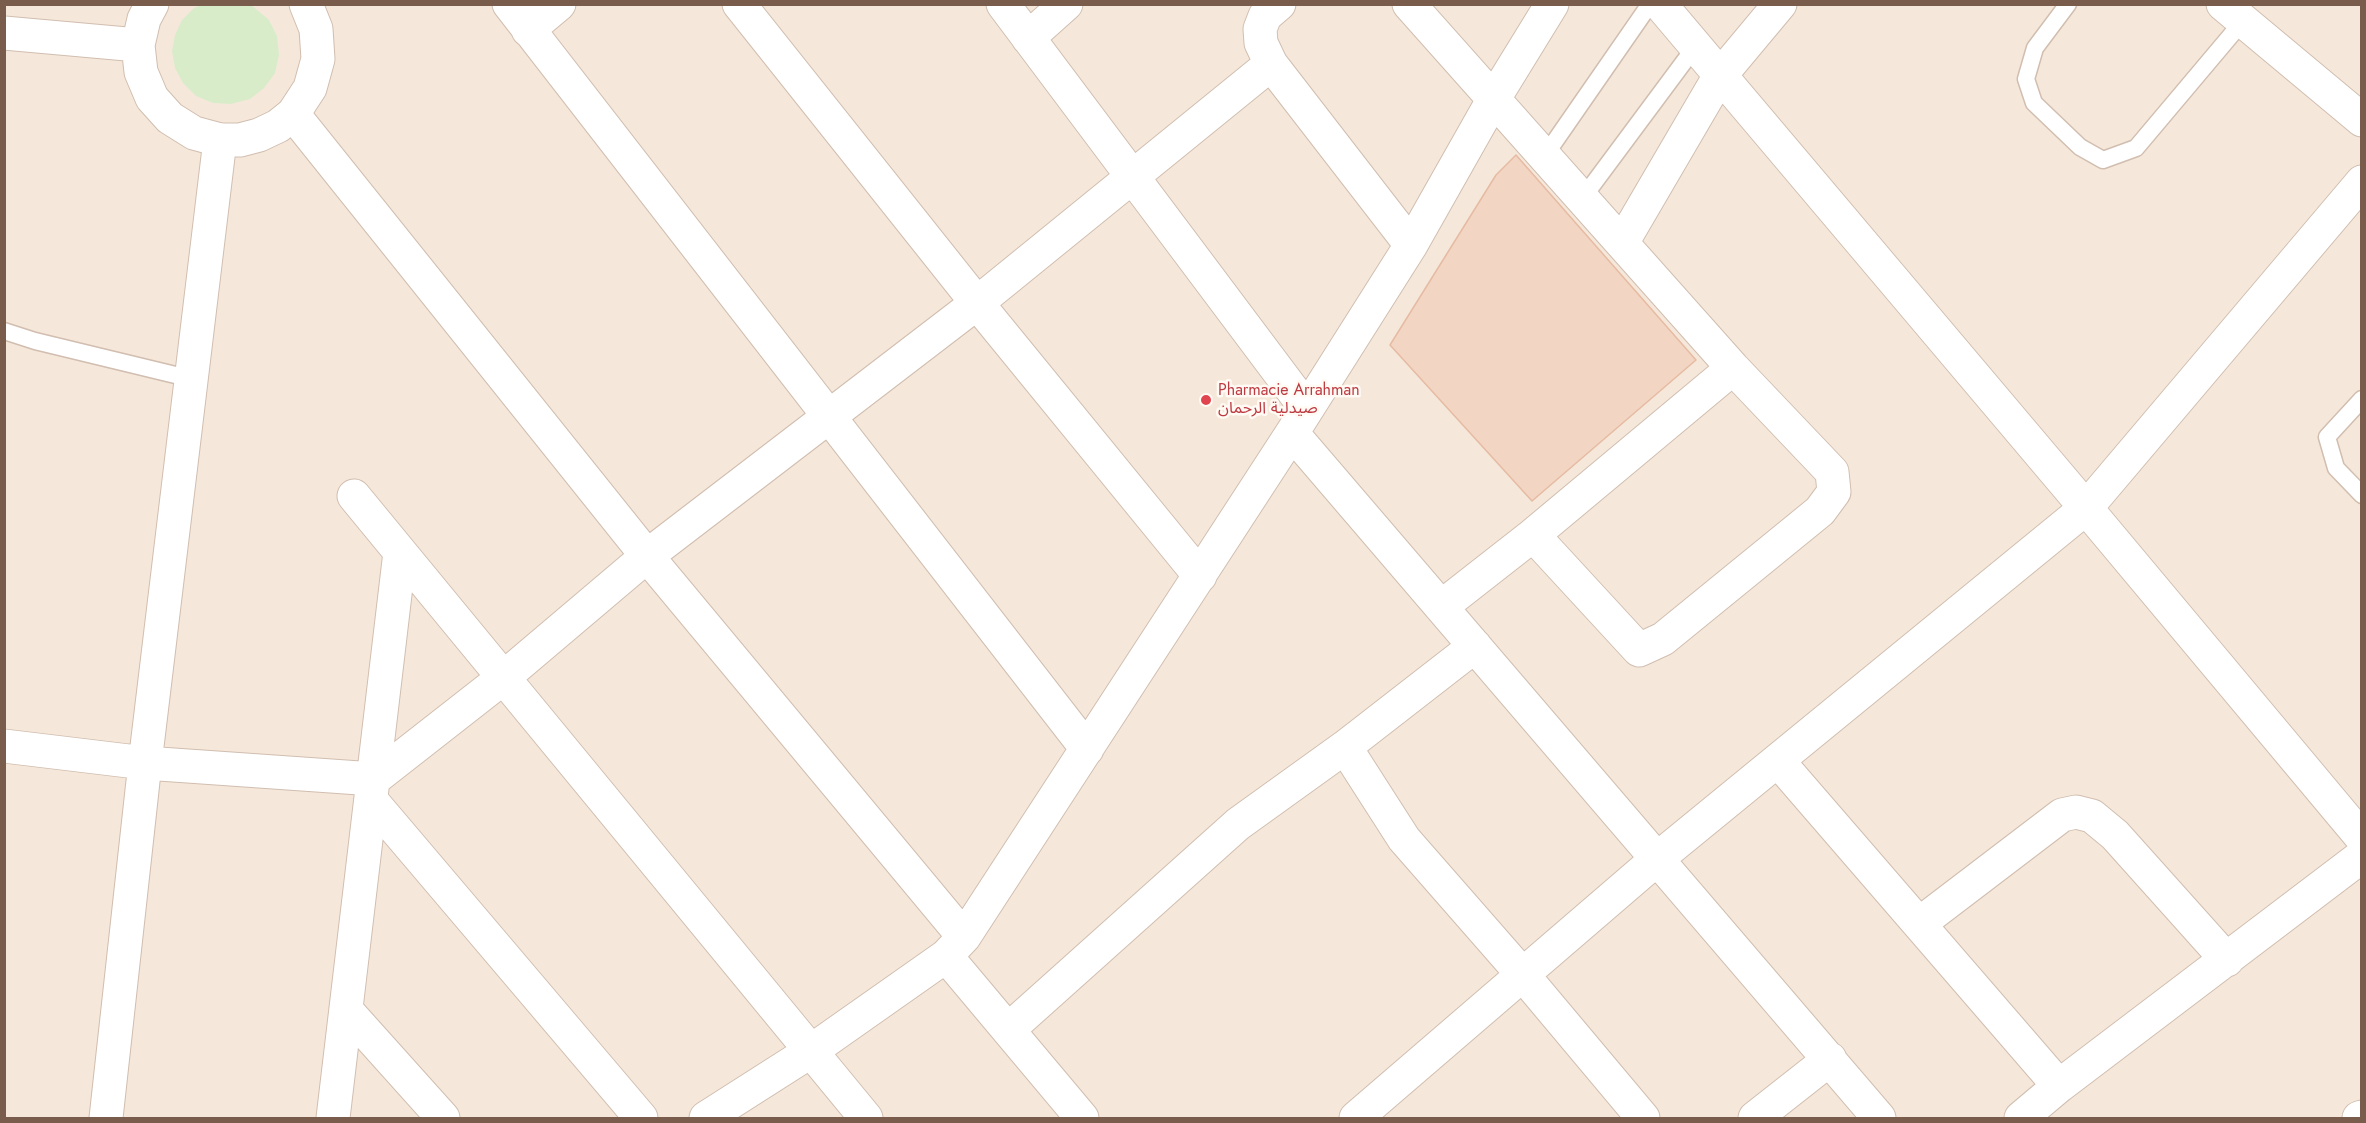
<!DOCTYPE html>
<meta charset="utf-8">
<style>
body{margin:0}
#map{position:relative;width:2366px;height:1123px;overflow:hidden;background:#fdf6ec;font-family:Jost,sans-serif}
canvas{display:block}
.frame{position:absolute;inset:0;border:6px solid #7a5c4d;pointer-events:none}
</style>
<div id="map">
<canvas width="2366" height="1123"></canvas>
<div class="frame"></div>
</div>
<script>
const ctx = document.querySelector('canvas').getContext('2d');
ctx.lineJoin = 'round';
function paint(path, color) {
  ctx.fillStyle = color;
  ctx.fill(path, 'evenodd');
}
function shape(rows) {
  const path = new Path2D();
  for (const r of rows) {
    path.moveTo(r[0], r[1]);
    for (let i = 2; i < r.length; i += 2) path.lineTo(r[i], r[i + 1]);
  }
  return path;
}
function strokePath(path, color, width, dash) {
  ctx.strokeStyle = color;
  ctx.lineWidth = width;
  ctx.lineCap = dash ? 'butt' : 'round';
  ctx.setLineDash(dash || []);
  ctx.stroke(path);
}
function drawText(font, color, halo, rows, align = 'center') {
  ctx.font = font + ' Jost,"Noto Sans Arabic",sans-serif';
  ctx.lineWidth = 5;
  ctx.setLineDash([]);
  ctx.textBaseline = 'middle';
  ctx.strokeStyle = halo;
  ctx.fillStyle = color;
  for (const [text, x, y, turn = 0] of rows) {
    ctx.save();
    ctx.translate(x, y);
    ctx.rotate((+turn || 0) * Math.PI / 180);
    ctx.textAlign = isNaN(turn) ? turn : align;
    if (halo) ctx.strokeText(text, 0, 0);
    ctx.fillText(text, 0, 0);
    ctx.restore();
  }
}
paint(shape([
 [5,5,2361,5,2361,1118,5,1118]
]), '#f5e8da');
paint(shape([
 [250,4,269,20,277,36,279,55,275,73,264,88,250,99,231,104,213,103,196,96,183,83,175,68,172,51,175,35,182,20,194,8,201,5]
]), '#d8ecc9');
const building = shape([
 [1516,155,1696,360,1532,501,1390,345,1496,175,1516,155]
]);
paint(building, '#f3d5c3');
strokePath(building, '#e6bba3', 1.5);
const service = shape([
 [2068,4,2035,48,2026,79,2034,103,2080,147,2103,160,2136,148,2243,21],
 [1544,157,1650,4],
 [1582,199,1695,47],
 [4,331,35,341,192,379],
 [2362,399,2327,437,2336,468,2362,495]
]);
const minor = shape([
 [509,4,1087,749],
 [739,4,977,303,1200,576],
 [1003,4,1306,408],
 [1279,4,1265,16,1260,29,1261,43,1271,64,1411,245],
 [1409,4,1733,368,1832,472,1834,492,1820,511,1663,639,1639,650,1533,535,1441,607],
 [1660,4,2086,508,2362,838],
 [2223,4,2362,120],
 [528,30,559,4],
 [1028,38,1066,4],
 [293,114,647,556,964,937],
 [1622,243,1719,77,1780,4],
 [1292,433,1879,1118],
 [354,496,866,1118],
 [1533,535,1733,368],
 [4,746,145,763,374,779,503,678,647,556,977,303,1271,64],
 [1345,747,1475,646],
 [1778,761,2059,1086],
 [371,800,641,1118],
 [1919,924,2062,815,2076,812,2092,816,2115,835,2227,960],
 [946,956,1082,1118],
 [347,1011,443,1118],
 [1008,1030,1238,824,1345,747,1404,839,1523,975,1643,1118],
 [106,1118,145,763,220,140],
 [333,1118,400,552],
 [706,1118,811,1051,946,956,964,937,1292,433,1411,245,1493,100,1552,4],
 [1356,1118,1657,859,2086,508,2362,182],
 [1755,1118,1830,1059],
 [2021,1118,2059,1086,2362,856],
 [2359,1118,2362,1117]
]);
const tertiary = shape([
 [152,4,144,19,138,45,141,72,152,98,170,118,194,133,220,140,240,140,259,135,278,126,293,114,310,88,318,59,316,29,306,4],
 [4,33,138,45]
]);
strokePath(service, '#d1beb0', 19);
strokePath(minor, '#d1beb0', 35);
strokePath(tertiary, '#d1beb0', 35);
strokePath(service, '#fff', 16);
strokePath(minor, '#fff', 33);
strokePath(tertiary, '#fff', 33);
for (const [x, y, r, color] of [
 [1206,400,6,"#e0444e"]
]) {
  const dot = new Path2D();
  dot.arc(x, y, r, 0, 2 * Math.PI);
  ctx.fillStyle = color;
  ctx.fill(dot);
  strokePath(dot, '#fffaf3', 2);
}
drawText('16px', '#be3a42', '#fffaf3', [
 ["Pharmacie Arrahman",1218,391],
 ["صيدلية الرحمان",1218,409]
], 'left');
</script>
